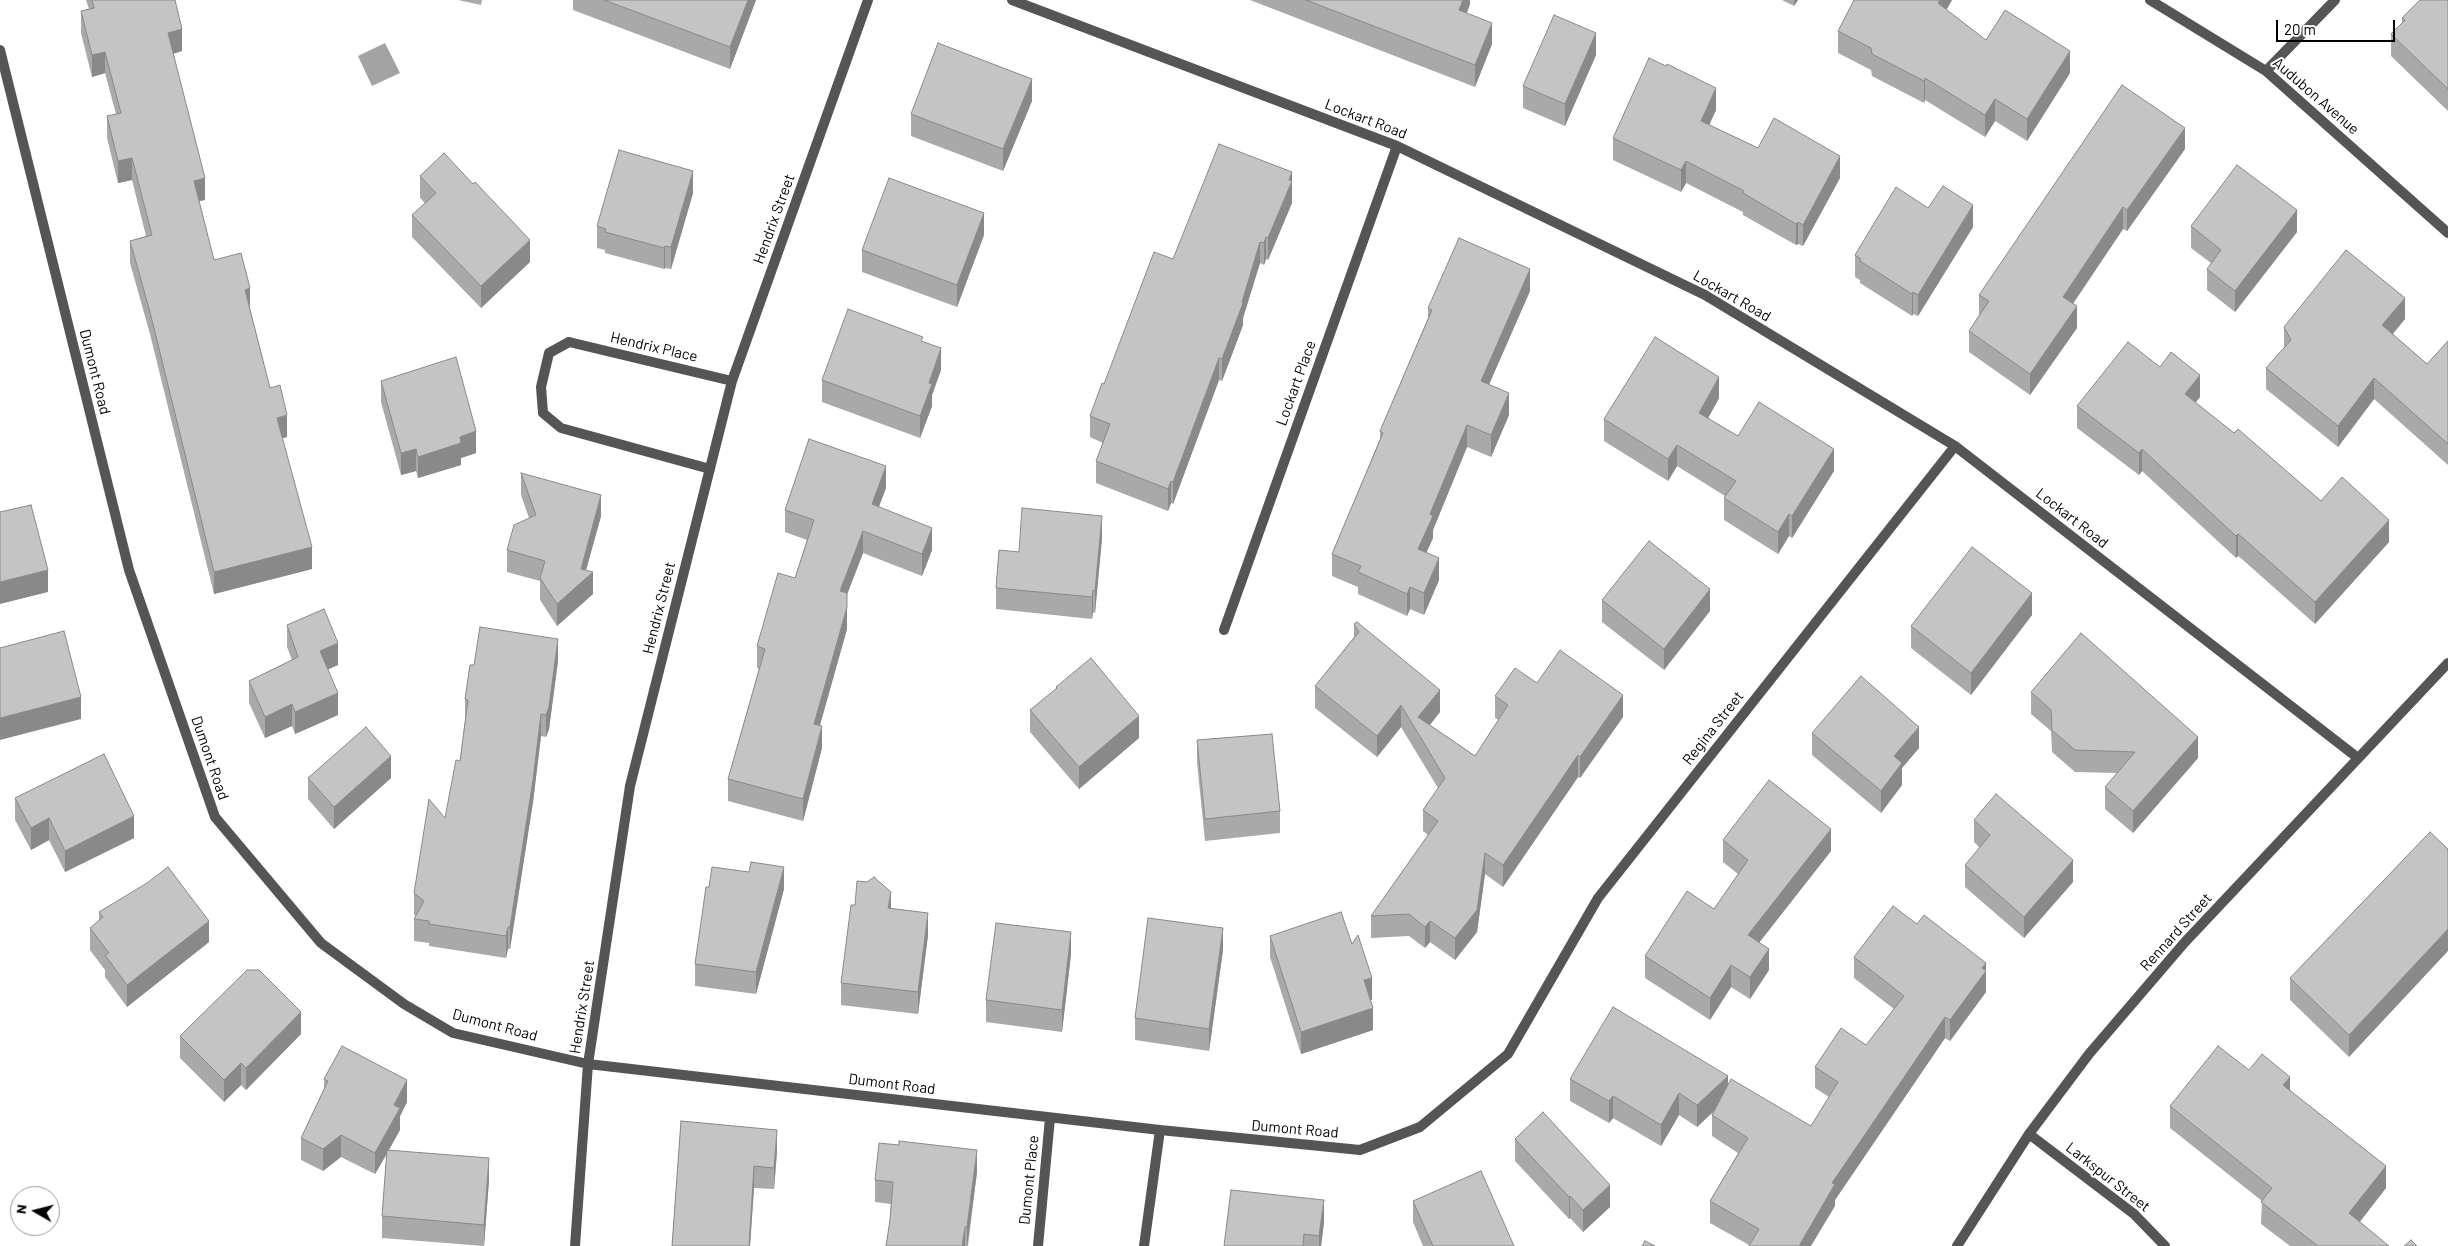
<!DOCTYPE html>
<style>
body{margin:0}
#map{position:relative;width:2448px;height:1246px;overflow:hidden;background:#fff;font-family:Barlow,sans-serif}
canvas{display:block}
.north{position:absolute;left:10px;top:1186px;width:50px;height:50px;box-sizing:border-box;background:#fff;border:1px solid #999;border-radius:50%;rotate:278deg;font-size:14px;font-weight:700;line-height:20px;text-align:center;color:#000}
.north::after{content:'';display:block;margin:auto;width:18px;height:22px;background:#000;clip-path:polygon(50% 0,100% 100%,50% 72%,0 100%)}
.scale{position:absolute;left:2276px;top:20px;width:119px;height:22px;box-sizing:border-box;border:2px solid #000;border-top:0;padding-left:6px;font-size:15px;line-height:18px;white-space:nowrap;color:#000;-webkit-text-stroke:4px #fff;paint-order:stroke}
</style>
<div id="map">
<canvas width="2448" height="1246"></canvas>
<div class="north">N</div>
<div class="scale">20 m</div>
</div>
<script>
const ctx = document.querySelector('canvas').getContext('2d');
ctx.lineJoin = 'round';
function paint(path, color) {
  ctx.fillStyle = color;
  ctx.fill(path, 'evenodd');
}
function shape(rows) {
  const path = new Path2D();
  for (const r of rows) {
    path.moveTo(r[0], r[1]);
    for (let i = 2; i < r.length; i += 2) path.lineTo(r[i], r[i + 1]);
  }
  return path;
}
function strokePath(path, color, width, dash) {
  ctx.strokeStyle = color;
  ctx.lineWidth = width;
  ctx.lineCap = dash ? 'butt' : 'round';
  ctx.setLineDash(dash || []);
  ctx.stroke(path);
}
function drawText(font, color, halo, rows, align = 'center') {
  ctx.font = font + ' Barlow,sans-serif';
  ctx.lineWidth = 4;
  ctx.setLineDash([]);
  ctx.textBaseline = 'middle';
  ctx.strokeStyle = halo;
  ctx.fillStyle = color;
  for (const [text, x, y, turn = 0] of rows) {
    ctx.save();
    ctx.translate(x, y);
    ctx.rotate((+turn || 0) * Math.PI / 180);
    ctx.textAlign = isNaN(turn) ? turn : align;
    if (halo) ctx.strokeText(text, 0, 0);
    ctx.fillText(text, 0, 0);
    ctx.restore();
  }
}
paint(shape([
 [385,43,400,73,372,86,358,56]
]), '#a3a3a3');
strokePath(shape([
 [569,342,549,353,541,387,543,413,561,428,710,469]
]), '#555', 10);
strokePath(shape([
 [1012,0,1397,146,1705,295,1955,446,2358,758],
 [2150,0,2266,71,2448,233],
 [0,50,129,570,215,817,321,943,404,1004,453,1033,588,1064,1160,1130,1360,1150,1420,1127,1508,1054,1598,898,1955,446],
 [2266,71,2335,0],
 [569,342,732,381],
 [1224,630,1397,146],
 [2029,1134,2134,1214,2165,1246],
 [575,1246,588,1064,630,786,732,381,868,0],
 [1038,1246,1050,1118],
 [1144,1246,1160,1130],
 [1957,1246,2029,1134,2089,1054,2185,942,2448,663]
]), '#555', 10);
paint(shape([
 [86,0,175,0,182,51,173,54,205,200,199,201,214,260,250,309,270,388,287,437,282,438,312,569,214,594,150,334,130,263,130,241,146,236,132,180,118,183,107,138,107,116,116,114,105,73,92,77,81,33,81,11,89,9],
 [458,0,482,0,481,5],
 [573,0,756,0,730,69,573,10],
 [1250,0,1470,0,1470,4,1467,13,1492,44,1475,87],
 [1782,0,1798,0,1794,6],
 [1952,0,1946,10,1986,40,2070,73,2027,141,1995,121,1985,137,1925,100,1924,103,1872,76,1871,70,1838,53,1838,31],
 [2448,0,2448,111,2391,56,2391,34,2402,23,2402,18],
 [1596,55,1565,126,1523,108,1523,86],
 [1032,101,1003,171,911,136,911,114],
 [1716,110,1709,125,1758,148,1840,178,1803,246,1798,244,1796,245,1743,215,1743,212,1686,183,1681,192,1613,160,1613,138],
 [2185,149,2127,231,2123,229,2073,304,2077,328,2030,395,1969,352,1969,331,1979,315,1979,295],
 [1292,172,1292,203,1268,260,1266,259,1264,265,1260,263,1243,318,1243,325,1222,381,1219,380,1173,504,1171,503,1168,511,1096,483,1096,461,1103,443,1090,437,1090,416,1104,384,1173,259],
 [420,176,530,262,481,308,412,237,412,215,425,203,420,198],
 [693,193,671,269,665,268,664,269,605,253,605,250,597,248,597,226],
 [1928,208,1973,227,1918,316,1913,314,1912,316,1860,283,1860,280,1855,277,1855,255],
 [2191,226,2297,232,2235,312,2207,290,2207,269,2211,263,2191,248],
 [984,235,957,307,862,272,862,250],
 [1530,291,1489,384,1509,415,1491,457,1467,447,1433,530,1433,538,1426,553,1439,580,1424,615,1410,609,1407,616,1358,594,1358,587,1332,576,1332,554,1380,439,1380,431,1428,318,1428,308],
 [2405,319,2393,334,2427,364,2448,341,2448,465,2374,399,2338,447,2266,389,2266,368,2284,348,2284,327],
 [2160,367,2200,397,2195,403,2321,501,2389,542,2315,624,2243,560,2238,556,2236,558,2142,471,2139,475,2077,428,2077,406],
 [941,370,932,395,932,406,920,438,822,402,822,380],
 [381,381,476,453,461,458,461,465,418,478,416,471,401,475,381,402],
 [1719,398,1708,418,1738,436,1834,471,1792,538,1789,536,1778,554,1724,520,1724,498,1725,496,1677,466,1668,481,1604,441,1604,419],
 [521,473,601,516,586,570,593,594,557,626,540,600,540,581,507,572,507,550,529,518,521,495],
 [886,488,879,506,932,550,922,576,863,553,847,594,847,629,820,725,822,748,803,821,728,801,728,779,759,669,757,668,757,646,795,578,807,540,785,532,785,510],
 [1102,538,1095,613,1093,612,1092,619,996,609,996,588,1019,552],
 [1602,600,1710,611,1664,670,1602,622],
 [2032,615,1971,695,1911,648,1911,626],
 [1354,624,1440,712,1430,725,1475,756,1499,720,1495,718,1495,696,1537,683,1623,717,1580,778,1578,777,1503,887,1485,874,1477,932,1455,960,1430,942,1425,948,1409,936,1371,938,1371,916,1428,835,1423,831,1423,810,1438,788,1401,727,1377,757,1315,708,1315,686,1354,637],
 [287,625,338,665,328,669,338,715,295,734,292,726,265,738,249,703,249,681,292,660,287,647],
 [558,661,549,729,546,737,541,736,533,802,510,949,508,949,506,958,429,946,429,943,414,941,414,919,416,916,414,915,414,893,445,818,460,761,465,721,465,699,474,665],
 [1056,687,1139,738,1079,789,1030,732,1030,710,1056,689],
 [2031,692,2198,758,2133,833,2105,809,2105,787,2117,773,2075,772,2052,752,2051,731,2031,714],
 [1812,733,1919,748,1902,768,1902,785,1881,813,1812,755],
 [1197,740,1280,811,1280,833,1205,841,1197,762],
 [308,778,391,778,334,829,308,799],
 [15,798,134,838,65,872,49,840,31,850,15,820],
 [1974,820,2073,882,2024,938,1965,887,1965,865,1980,848,1974,842],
 [2430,832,2349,1057,2290,1000,2290,978],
 [1723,840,1831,851,1759,942,1769,970,1750,999,1731,987,1710,1020,1645,978,1645,956,1714,909,1738,874,1723,862],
 [709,887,784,889,756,994,695,986,695,964],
 [891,909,928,935,918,1014,841,1005,841,983],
 [99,912,209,942,127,1007,105,977,105,970,90,950,90,928,99,921],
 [1270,936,1352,944,1372,1000,1371,1000,1373,1030,1301,1054,1270,957],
 [1223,950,1209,1051,1135,1040,1135,1018],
 [1071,954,1062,1032,986,1022,986,1000],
 [1854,957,1986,984,1986,992,1950,1041,1945,1038,1835,1200,1835,1206,1749,1245,1710,1223,1710,1201,1738,1153,1712,1136,1712,1115,1714,1111,1697,1127,1679,1115,1661,1146,1613,1118,1609,1123,1570,1101,1570,1079,1728,1085,1811,1126,1829,1097,1815,1088,1815,1067,1866,1045,1894,1009,1854,978],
 [301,1034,246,1090,241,1085,224,1102,180,1058,180,1036],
 [2249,1070,2290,1090,2386,1188,2360,1222,2389,1246,2290,1246,2261,1224,2262,1201,2170,1128,2170,1106],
 [324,1079,407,1102,400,1116,400,1130,389,1150,489,1180,484,1246,382,1238,382,1216,387,1154,375,1174,341,1157,323,1171,301,1160,301,1138,324,1089],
 [681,1121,777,1151,774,1189,754,1188,750,1246,672,1246],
 [1515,1139,1610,1207,1583,1232,1570,1218,1569,1219,1515,1161],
 [977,1172,968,1246,886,1246,890,1220,891,1204,875,1202,875,1180],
 [1413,1201,1514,1246,1423,1246,1413,1222],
 [1324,1222,1321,1246,1224,1246]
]), '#a9a9a9');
paint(shape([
 [748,0,756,0,730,69,730,47],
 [1463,0,1470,0,1470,4,1459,32,1459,10],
 [1794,0,1798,0,1794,6],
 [1940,0,1952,0,1938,25,1938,3],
 [1492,23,1492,44,1475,87,1475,65],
 [182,29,182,51,168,55,168,33],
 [1596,33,1596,55,1565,126,1565,104],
 [2070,51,2070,73,2027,141,2027,119],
 [105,52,105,73,92,77,92,55],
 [1925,78,1925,100,1924,103,1924,81],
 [1032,79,1032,101,1003,171,1003,149],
 [1716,88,1716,110,1701,143,1701,121],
 [1995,99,1995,121,1985,137,1985,115],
 [2185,128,2185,149,2127,231,2127,210],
 [1840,156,1840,178,1803,246,1803,225],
 [132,158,132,180,118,183,118,161],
 [1686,161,1686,183,1681,192,1681,170],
 [693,171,693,193,671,269,671,247],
 [1292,172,1292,203,1268,260,1268,238],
 [205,178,205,200,194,202,194,181],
 [1973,205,1973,227,1918,316,1918,295],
 [2123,207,2123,229,2063,318,2063,297],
 [2297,210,2297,232,2235,312,2235,291],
 [984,213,984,235,957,307,957,285],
 [1798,222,1798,244,1796,245,1796,224],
 [1266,237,1266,259,1264,265,1264,243],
 [530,240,530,262,481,308,481,286],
 [1260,242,1260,263,1243,318,1243,325,1222,381,1222,359,1242,302],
 [665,246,665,268,664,269,664,248],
 [1530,269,1530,291,1481,403,1481,381],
 [250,288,250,310,245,290],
 [1913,292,1913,314,1912,316,1912,294],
 [2405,298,2405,319,2382,346,2382,325],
 [2077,306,2077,328,2030,395,2030,374],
 [941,348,941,370,932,395,932,406,920,438,920,416,929,383],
 [1219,358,1219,380,1173,504,1173,482],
 [2200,375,2200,397,2185,416,2185,394],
 [1719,377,1719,398,1699,435,1699,413],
 [2374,378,2374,399,2338,447,2338,426],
 [1509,393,1509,415,1491,457,1491,435],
 [287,415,287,437,277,440,277,418],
 [1467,425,1467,447,1433,530,1433,538,1418,571,1418,549,1430,514],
 [476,431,476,453,461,458,461,465,418,478,418,457,460,437],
 [1677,445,1677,466,1668,481,1668,459],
 [416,449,416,471,401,475,401,453],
 [1834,449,1834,471,1792,538,1792,516],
 [2142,449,2142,471,2139,475,2139,453],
 [886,466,886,488,872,525,872,504],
 [1171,481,1171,503,1168,511,1168,489],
 [601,495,601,516,583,581,593,572,593,594,557,626,557,604,581,569],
 [1789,514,1789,536,1778,554,1778,532],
 [1102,516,1102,538,1095,613,1095,591],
 [2389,520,2389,542,2315,624,2315,602],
 [932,528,932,550,922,576,922,554],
 [863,531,863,553,840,613,840,591],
 [2238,534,2238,556,2236,558,2236,536],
 [312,547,312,569,214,594,214,572],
 [1439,558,1439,580,1424,615,1424,593],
 [48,570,48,592,0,604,0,582],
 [1410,587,1410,609,1407,616,1407,594],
 [1710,589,1710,611,1664,670,1664,649],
 [1093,590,1093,612,1092,619,1092,597],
 [2032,593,2032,615,1971,695,1971,673],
 [847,607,847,629,814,746,814,724],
 [558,639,558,661,549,729,546,737,546,715],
 [338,643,338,665,320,673,320,651],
 [1440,690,1440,712,1420,737,1418,717],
 [338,693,338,715,295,734,295,712],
 [1623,695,1623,717,1580,778,1580,757],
 [81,697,81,719,0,740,0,718],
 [292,704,292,726,265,738,265,717],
 [1401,705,1401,727,1377,757,1377,736],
 [541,714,541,736,533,802,510,949,510,927],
 [1139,716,1139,738,1079,789,1079,767],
 [822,726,822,748,803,821,803,799],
 [1919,727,1919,748,1902,768,1902,785,1881,813,1881,791,1894,756],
 [2198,737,2198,758,2133,833,2133,811],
 [1578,755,1578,777,1503,887,1503,865],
 [391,756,391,778,334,829,334,807],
 [134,816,134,838,65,872,65,851],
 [49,818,49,840,31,850,31,828],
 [1831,829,1831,851,1748,957,1748,935],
 [1485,853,1485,874,1477,932,1455,960,1455,938],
 [2073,860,2073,882,2024,938,2024,917],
 [784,867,784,889,756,994,756,972],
 [891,892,891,914,888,908],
 [928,913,928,935,918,1014,918,992],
 [209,921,209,942,127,1007,127,985],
 [1430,921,1430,942,1425,948,1425,927],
 [508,927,508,949,506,958,506,936],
 [1223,928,1223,950,1209,1051,1209,1029],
 [2448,929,2448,951,2349,1057,2349,1035],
 [1071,932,1071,954,1062,1032,1062,1010],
 [1769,949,1769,970,1750,999,1750,977],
 [1986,963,1986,992,1950,1041,1950,1020,1982,968],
 [1731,965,1731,987,1710,1020,1710,998],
 [1372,978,1372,1000,1364,1002,1364,980],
 [1373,1008,1373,1030,1301,1054,1301,1032],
 [301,1012,301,1034,246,1090,246,1068],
 [1945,1017,1945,1038,1835,1200,1835,1206,1811,1246,1799,1246,1832,1183],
 [241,1063,241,1085,224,1102,224,1080],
 [1728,1076,1728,1098,1697,1127,1697,1105],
 [2290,1077,2290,1098,2283,1085],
 [407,1080,407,1102,400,1116,400,1130,375,1174,375,1153,394,1105],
 [1679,1093,1679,1115,1661,1146,1661,1125],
 [1613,1096,1613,1118,1609,1123,1609,1101],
 [777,1130,777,1151,774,1189,774,1168],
 [341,1135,341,1157,323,1171,323,1149],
 [977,1150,977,1172,967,1246,967,1227],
 [489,1158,489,1180,484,1246,484,1225],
 [754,1166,754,1188,750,1246,749,1246],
 [2386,1166,2386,1188,2349,1235,2349,1213],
 [1610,1185,1610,1207,1583,1232,1583,1210],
 [1570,1196,1570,1218,1569,1219,1569,1197],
 [1324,1200,1324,1222,1321,1246,1319,1246,1319,1236],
 [965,1227,965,1246,962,1246]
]), '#898989');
const building = shape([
 [92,0,175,0,182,29,168,33,205,178,194,181,214,260,241,253,250,288,245,290,270,388,280,385,287,415,277,418,312,547,214,572,150,312,130,241,152,235,132,158,118,161,107,116,121,113,105,52,92,55,81,11,94,8,92,0],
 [604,0,748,0,730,47,604,0],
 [1306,0,1463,0,1459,10,1492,23,1475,65,1306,0],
 [1854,0,1940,0,1938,3,1986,40,2005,10,2070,51,2027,119,1995,99,1985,115,1925,78,1924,81,1872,54,1871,48,1838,31,1854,0],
 [2420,0,2448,0,2448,89,2391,34,2405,20,2402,18,2420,0],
 [1554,15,1596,33,1565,104,1523,86,1554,15],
 [938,43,1032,79,1003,149,911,114,938,43],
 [1649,58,1666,66,1667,64,1716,88,1701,121,1758,148,1774,118,1840,156,1803,225,1798,222,1796,224,1743,193,1744,191,1686,161,1681,170,1613,138,1649,58],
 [2122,85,2185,128,2127,210,2123,207,2063,297,2077,306,2030,374,1969,331,1989,301,1979,295,2122,85],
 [1219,144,1292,172,1289,180,1292,181,1268,238,1266,237,1264,243,1260,242,1242,302,1243,303,1222,359,1219,358,1173,482,1171,481,1168,489,1096,461,1110,424,1090,416,1102,383,1104,384,1154,252,1173,259,1219,144],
 [619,150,693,171,671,247,665,246,664,248,605,232,606,229,597,226,619,150],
 [444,153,473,184,475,182,530,240,481,286,412,215,436,193,420,176,444,153],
 [2237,165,2297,210,2235,291,2207,269,2221,250,2191,226,2237,165],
 [889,178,984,213,957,285,862,250,889,178],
 [1943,186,1973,205,1918,295,1913,292,1912,294,1860,261,1861,259,1855,255,1896,187,1928,208,1943,186],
 [1459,238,1530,269,1481,381,1509,393,1491,435,1467,425,1430,514,1433,516,1418,549,1439,558,1424,593,1410,587,1407,594,1358,572,1361,566,1332,554,1383,433,1380,431,1432,310,1428,308,1459,238],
 [2346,250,2405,298,2382,325,2427,364,2448,341,2448,444,2374,378,2338,426,2266,368,2291,340,2284,327,2346,250],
 [848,309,923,337,921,341,941,348,929,383,932,384,920,416,822,380,848,309],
 [1655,337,1719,377,1699,413,1738,436,1759,402,1834,449,1792,516,1789,514,1778,532,1724,498,1736,481,1677,445,1668,459,1604,419,1655,337],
 [2128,342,2160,367,2171,352,2200,375,2185,394,2234,433,2238,429,2321,501,2342,477,2389,520,2315,602,2243,538,2238,534,2236,536,2142,449,2139,453,2077,406,2128,342],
 [456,357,476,431,460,437,461,443,418,457,416,449,401,453,381,381,456,357],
 [809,439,886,466,872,504,932,528,922,554,863,531,840,591,847,593,847,607,814,724,822,726,803,799,728,779,765,649,757,646,778,573,795,578,814,520,785,510,809,439],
 [521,473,601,495,581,569,593,572,557,604,540,578,545,561,507,550,514,525,536,515,521,473],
 [31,505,48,570,0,582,0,512,31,505],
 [1022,508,1102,516,1095,591,1093,590,1092,597,996,588,999,550,1019,552,1022,508],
 [1649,541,1710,589,1664,649,1602,600,1649,541],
 [1972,547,2032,593,1971,673,1911,626,1972,547],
 [324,609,338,643,320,651,338,693,295,712,292,704,265,717,249,681,298,657,287,625,324,609],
 [1357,622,1440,690,1418,717,1475,756,1508,705,1495,696,1515,668,1537,683,1560,650,1623,695,1580,757,1578,755,1503,865,1485,853,1477,910,1455,938,1430,921,1425,927,1409,914,1371,916,1438,821,1423,810,1445,778,1401,705,1377,736,1315,686,1359,632,1354,624,1357,622],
 [480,627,558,639,549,707,546,715,541,714,533,780,510,927,508,927,506,936,429,924,429,921,414,919,424,901,414,893,429,799,445,818,456,760,460,761,468,700,465,699,470,665,474,665,480,627],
 [64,631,81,697,0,718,0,648,64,631],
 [2081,633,2198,737,2133,811,2105,787,2135,752,2075,750,2052,730,2051,710,2031,692,2081,633],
 [1091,658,1139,716,1079,767,1030,710,1057,688,1056,687,1091,658],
 [1861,676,1919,727,1894,756,1902,763,1881,791,1812,733,1861,676],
 [366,727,391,756,334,807,308,778,366,727],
 [1272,734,1280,811,1205,819,1197,740,1272,734],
 [104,754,134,816,65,851,49,818,31,828,15,798,104,754],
 [1769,780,1831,829,1748,935,1769,949,1750,977,1731,965,1710,998,1645,956,1687,891,1714,909,1748,860,1723,840,1769,780],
 [1996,794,2073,860,2024,917,1965,865,1990,835,1974,820,1996,794],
 [2430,832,2448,849,2448,929,2349,1035,2290,978,2430,832],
 [751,862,784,867,756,972,695,964,706,887,709,887,712,867,749,872,751,862],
 [168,867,209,921,127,985,105,955,109,953,90,928,103,917,99,912,147,883,168,867],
 [874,877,891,892,888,908,928,913,918,992,841,983,851,905,855,905,857,881,867,882,874,877],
 [1893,906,1917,924,1924,915,1986,963,1982,968,1986,971,1950,1020,1945,1017,1832,1183,1835,1184,1799,1246,1749,1246,1759,1229,1710,1201,1748,1138,1712,1115,1731,1079,1811,1126,1838,1082,1815,1067,1841,1028,1866,1045,1904,996,1854,957,1893,906],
 [1341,912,1352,944,1358,935,1372,978,1364,980,1373,1008,1301,1032,1270,936,1341,912],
 [1148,918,1223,928,1209,1029,1135,1018,1148,918],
 [996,923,1071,932,1062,1010,986,1000,996,923],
 [247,970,259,970,301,1012,246,1068,241,1063,224,1080,180,1036,247,970],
 [1613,1007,1728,1076,1697,1105,1679,1093,1661,1125,1613,1096,1609,1101,1570,1079,1613,1007],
 [342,1046,407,1080,394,1105,400,1108,375,1153,341,1135,323,1149,301,1138,328,1081,324,1079,342,1046],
 [2218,1046,2249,1070,2262,1054,2290,1077,2283,1085,2386,1166,2349,1213,2389,1246,2318,1246,2261,1202,2272,1188,2170,1106,2218,1046],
 [1543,1112,1610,1185,1583,1210,1570,1196,1569,1197,1515,1139,1543,1112],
 [681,1121,777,1130,774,1168,754,1166,749,1246,672,1246,681,1121],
 [899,1141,977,1150,967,1227,965,1227,962,1246,886,1246,890,1220,893,1182,875,1180,879,1143,899,1145,899,1141],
 [387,1150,489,1158,484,1225,382,1216,387,1150],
 [1481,1171,1514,1246,1433,1246,1413,1201,1481,1171],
 [1231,1190,1324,1200,1319,1236,1304,1234,1303,1246,1224,1246,1231,1190],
 [2411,1240,2417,1246,2404,1246,2411,1240],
 [1645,1241,1655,1246,1642,1246,1645,1241]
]);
paint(building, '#c4c4c4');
strokePath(building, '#898989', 1);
drawText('15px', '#000', '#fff', [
 ["Audubon Avenue",2316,96,41],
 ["Lockart Road",1366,119,21],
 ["Hendrix Street",774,219,-70],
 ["Lockart Road",1732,296,30],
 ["Hendrix Place",654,347,13],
 ["Dumont Road",95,372,76],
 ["Lockart Place",1296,383,-70],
 ["Lockart Road",2072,518,38],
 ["Hendrix Street",659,608,-76],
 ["Regina Street",1713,728,-52],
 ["Dumont Road",210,758,71],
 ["Rennard Street",2176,932,-48],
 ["Hendrix Street",582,1007,-81],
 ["Dumont Road",495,1025,15],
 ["Dumont Road",892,1084,7],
 ["Dumont Road",1295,1129,5],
 ["Larkspur Street",2108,1177,38],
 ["Dumont Place",1029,1180,-84]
]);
</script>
